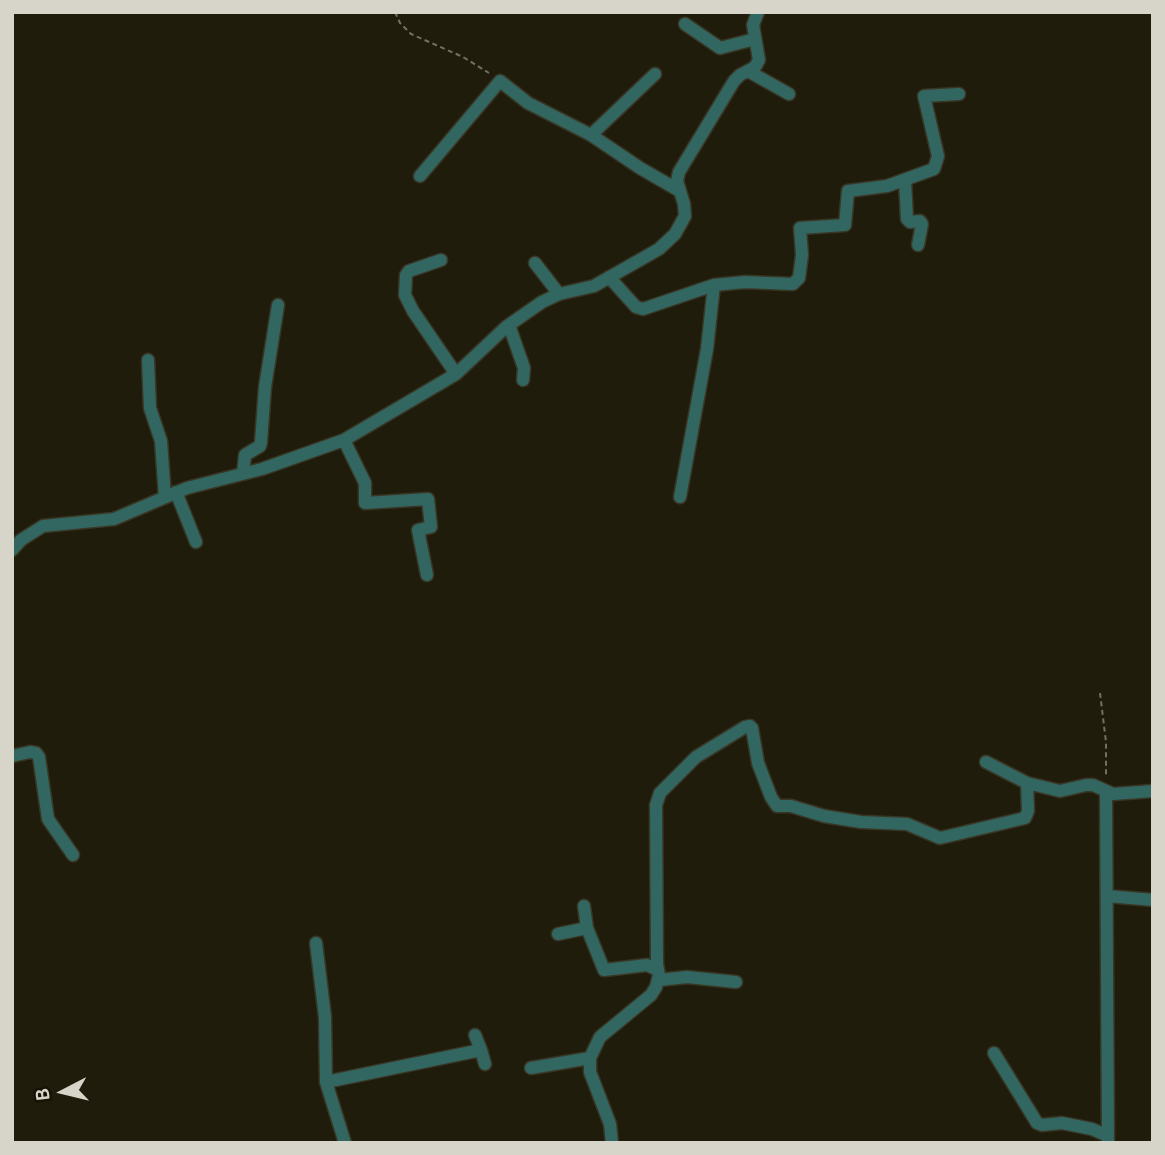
<!DOCTYPE html>
<style>
body{margin:0}
#map{position:relative;width:1165px;height:1155px;overflow:hidden;background:#1f1c0b;font-family:Ubuntu,sans-serif}
canvas{display:block}
.frame{position:absolute;inset:0;border:14px solid #d7d5ca;pointer-events:none}
.north{position:absolute;left:28px;top:1057px;width:70px;height:70px;-webkit-text-stroke:5px #161304;paint-order:stroke;rotate:263deg;font-size:19px;font-weight:700;line-height:28px;text-align:center;color:#d7d5ca}
.north::after{content:'';display:block;margin:auto;width:24px;height:32px;background:#d7d5ca;clip-path:polygon(50% 0,100% 100%,50% 72%,0 100%)}
</style>
<div id="map">
<canvas width="1165" height="1155"></canvas>
<div class="frame"></div>
<div class="north">B</div>
</div>
<script>
const ctx = document.querySelector('canvas').getContext('2d');
ctx.lineJoin = 'round';
function shape(rows) {
  const path = new Path2D();
  for (const r of rows) {
    path.moveTo(r[0], r[1]);
    for (let i = 2; i < r.length; i += 2) path.lineTo(r[i], r[i + 1]);
  }
  return path;
}
function strokePath(path, color, width, dash) {
  ctx.strokeStyle = color;
  ctx.lineWidth = width;
  ctx.lineCap = dash ? 'butt' : 'round';
  ctx.setLineDash(dash || []);
  ctx.stroke(path);
}
const minor = shape([
 [685,24,720,48,755,39],
 [748,71,789,94],
 [591,135,655,74],
 [420,176,500,81,528,103,591,135,640,168,678,190],
 [905,180,907,219,910,222,920,221,922,224,918,245],
 [441,260,409,271,406,275,405,295,413,311,456,374],
 [535,263,559,294],
 [609,277,636,307,643,309,714,285,745,282,793,284,799,278,802,255,800,228,845,225,848,191,887,186,934,169,938,156,924,96,959,94],
 [509,325,524,368,523,380],
 [148,360,150,408,161,441,165,497],
 [344,440,365,483,365,503,428,499,431,527,418,530,427,575],
 [243,473,245,455,260,446,261,442,265,387,278,305],
 [176,492,196,542],
 [680,497,707,349,714,285],
 [12,550,21,540,43,526,114,519,187,488,262,469,344,440,456,374,506,327,542,302,559,294,594,286,659,249,675,234,685,216,684,204,677,181,679,172,734,81,740,75,755,67,759,60,753,25,758,12],
 [12,756,30,752,36,753,39,757,48,819,73,855],
 [986,762,1027,783,1060,791,1086,785,1093,785,1113,794,1153,791],
 [1106,792,1108,1143],
 [1107,896,1153,900],
 [584,906,587,928],
 [558,934,587,928,604,970,647,965,658,970],
 [316,943,325,1017,326,1082,345,1143],
 [659,980,687,977,736,982],
 [475,1035,481,1050],
 [994,1053,1037,1123,1042,1125,1062,1123,1092,1129,1108,1136],
 [531,1068,590,1058],
 [326,1082,481,1050,485,1064],
 [612,1143,610,1124,590,1072,590,1058,600,1037,651,995,656,987,659,975,657,964,656,805,660,793,696,757,745,727,750,726,752,728,758,763,771,797,777,806,791,806,824,816,861,822,907,824,940,838,1025,818,1028,811,1027,783]
]);
strokePath(minor, '#393626', 15);
strokePath(shape([
 [395,12,400,23,411,34,463,57,489,73],
 [1100,693,1106,742,1106,777]
]), '#737062', 2, [5, 3.5]);
strokePath(minor, '#316760', 12);
</script>
